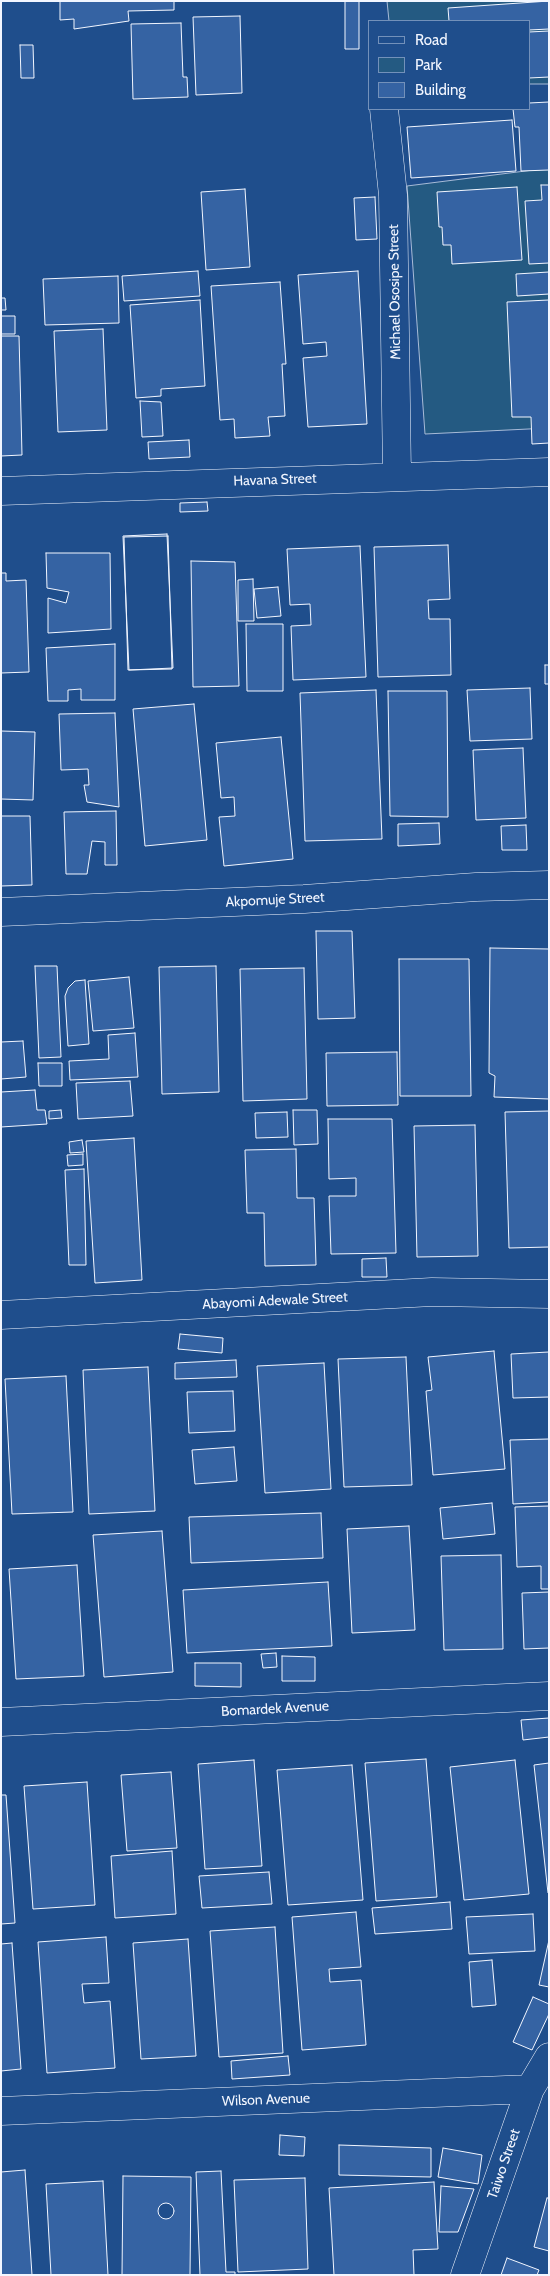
<!DOCTYPE html>
<style>
body{margin:0}
#map{position:relative;width:550px;height:2276px;overflow:hidden;background:#1f4e8c;font-family:Cabin,sans-serif}
canvas{display:block}
.frame{position:absolute;inset:0;border:2px solid #f2f6ff;pointer-events:none}
.legend{position:absolute;left:368px;top:20px;width:162px;height:90px;box-sizing:border-box;background:#1f4e8c;border:1px solid #7391ba;margin:0;padding:6px 9px;list-style:none;font-size:15px;color:#f2f6ff}
.legend li{display:flex;align-items:center;gap:10px;height:25px}
.legend b{width:25px;border:1px solid #7391ba}
</style>
<div id="map">
<canvas width="550" height="2276"></canvas>
<div class="frame"></div>
<ul class="legend">
<li><b style="height:6px;background:#1f4e8c"></b>Road</li>
<li><b style="height:14px;background:#245a82"></b>Park</li>
<li><b style="height:14px;background:#3563a3"></b>Building</li>
</ul>
</div>
<script>
const ctx = document.querySelector('canvas').getContext('2d');
ctx.lineJoin = 'round';
function paint(path, color) {
  ctx.fillStyle = color;
  ctx.fill(path, 'evenodd');
}
function shape(rows) {
  const path = new Path2D();
  for (const r of rows) {
    if (r.length === 3) {
      path.moveTo(r[0] + r[2], r[1]);
      path.arc(r[0], r[1], r[2], 0, 2 * Math.PI);
      continue;
    }
    path.moveTo(r[0], r[1]);
    for (let i = 2; i < r.length; i += 2) path.lineTo(r[i], r[i + 1]);
  }
  return path;
}
function strokePath(path, color, width, dash) {
  ctx.strokeStyle = color;
  ctx.lineWidth = width;
  ctx.lineCap = dash ? 'butt' : 'round';
  ctx.setLineDash(dash || []);
  ctx.stroke(path);
}
function drawText(font, color, halo, rows, align = 'center') {
  ctx.font = font + ' Cabin,sans-serif';
  ctx.lineWidth = 4;
  ctx.setLineDash([]);
  ctx.textBaseline = 'middle';
  ctx.strokeStyle = halo;
  ctx.fillStyle = color;
  for (const [text, x, y, turn = 0] of rows) {
    ctx.save();
    ctx.translate(x, y);
    ctx.rotate((+turn || 0) * Math.PI / 180);
    ctx.textAlign = isNaN(turn) ? turn : align;
    if (halo) ctx.strokeText(text, 0, 0);
    ctx.fillText(text, 0, 0);
    ctx.restore();
  }
}
const green = shape([
 [387,1,549,1,549,84,529,84,529,21,389,21,387,1],
 [549,168,549,428,425,434,407,186,549,168]
]);
paint(green, '#245a82');
strokePath(green, '#a8bbd7', 1);
const building = shape([
 [60,1,174,1,174,10,128,11,129,21,74,29,74,19,60,20,60,1],
 [345,1,359,1,359,49,345,49,345,1],
 [549,1,549,29,529,30,529,21,449,21,448,8,549,1],
 [240,16,242,93,196,95,193,17,240,16],
 [181,23,183,77,187,77,188,97,133,99,131,24,181,23],
 [549,31,549,77,529,78,529,32,549,31],
 [20,45,33,45,34,78,21,78,20,45],
 [549,102,549,170,521,171,519,127,515,127,513,109,529,109,529,103,549,102],
 [512,120,516,171,411,178,407,127,512,120],
 [541,185,549,185,549,263,529,264,525,201,542,200,541,185],
 [517,187,522,260,452,264,451,245,443,245,442,227,439,227,437,192,517,187],
 [245,189,250,267,206,270,201,192,245,189],
 [375,197,377,239,356,240,354,198,375,197],
 [198,271,200,296,124,301,122,276,198,271],
 [358,271,367,424,308,427,303,358,327,356,326,342,303,344,298,275,358,271],
 [549,272,549,294,517,296,516,274,549,272],
 [118,276,119,323,45,325,43,279,118,276],
 [280,282,286,364,282,364,285,416,268,417,270,436,235,438,234,419,220,420,211,286,280,282],
 [1,298,5,298,6,310,1,310,1,298],
 [200,300,205,386,161,389,161,396,136,398,130,305,200,300],
 [549,300,549,443,532,444,531,417,512,417,507,302,549,300],
 [1,316,15,316,15,334,1,334,1,316],
 [103,329,107,430,58,432,54,331,103,329],
 [1,336,19,336,22,455,1,456,1,336],
 [140,401,161,402,163,436,142,437,140,401],
 [189,440,190,457,149,459,148,442,189,440],
 [207,502,208,511,180,512,180,503,207,502],
 [167,534,173,668,129,670,123,536,167,534],
 [168,536,172,669,128,670,124,537,168,536],
 [448,545,450,599,428,600,429,619,450,619,451,675,378,677,374,547,448,545],
 [360,546,366,677,293,680,291,626,311,625,310,604,290,605,287,549,360,546],
 [46,553,110,553,111,629,48,633,48,598,66,603,69,592,47,588,46,553],
 [191,561,235,562,239,686,193,687,191,561],
 [1,573,6,573,6,581,26,580,29,672,1,673,1,573],
 [253,579,254,621,238,621,238,580,253,579],
 [278,587,281,616,257,618,254,589,278,587],
 [246,624,283,624,283,691,247,691,246,624],
 [115,644,115,700,81,700,81,689,68,690,68,701,48,701,46,648,115,644],
 [545,665,549,665,549,684,545,684,545,665],
 [530,688,532,739,470,741,467,690,530,688],
 [376,690,382,839,305,841,300,693,376,690],
 [388,691,447,691,448,817,390,816,388,691],
 [194,704,207,840,145,846,133,709,194,704],
 [115,713,119,807,87,802,84,785,89,785,88,769,61,770,59,714,115,713],
 [1,731,35,732,33,800,1,799,1,731],
 [281,737,293,859,224,866,219,817,235,816,234,797,221,798,216,743,281,737],
 [523,748,526,818,476,820,473,750,523,748],
 [116,811,117,865,105,865,105,842,92,841,87,874,66,874,64,812,116,811],
 [1,816,30,816,32,885,1,886,1,816],
 [439,823,440,844,398,846,398,824,439,823],
 [526,825,527,850,502,850,501,826,526,825],
 [316,931,352,931,355,1018,318,1019,316,931],
 [490,948,549,949,549,1099,494,1097,495,1076,489,1073,490,948],
 [399,959,469,959,471,1096,400,1096,399,959],
 [35,966,57,966,61,1057,39,1058,35,966],
 [216,966,219,1092,162,1094,159,967,216,966],
 [304,968,307,1099,243,1101,240,969,304,968],
 [129,977,134,1028,93,1031,88,981,129,977],
 [85,980,89,1044,68,1046,65,996,68,988,75,981,85,980],
 [135,1033,138,1077,70,1080,69,1061,109,1059,108,1035,135,1033],
 [23,1041,26,1077,1,1079,1,1042,23,1041],
 [397,1052,398,1105,327,1106,326,1053,397,1052],
 [38,1063,62,1063,62,1086,39,1086,38,1063],
 [130,1081,133,1116,78,1119,76,1083,130,1081],
 [35,1090,37,1110,45,1110,47,1124,1,1127,1,1092,35,1090],
 [61,1110,62,1118,49,1119,49,1111,61,1110],
 [293,1110,317,1110,318,1144,294,1145,293,1110],
 [549,1111,549,1247,509,1248,505,1112,549,1111],
 [287,1112,288,1137,256,1138,255,1113,287,1112],
 [328,1119,392,1119,396,1253,331,1254,329,1196,356,1196,356,1178,329,1179,328,1119],
 [475,1125,478,1256,417,1257,414,1126,475,1125],
 [134,1138,142,1280,95,1283,86,1141,134,1138],
 [82,1140,84,1152,70,1153,69,1142,82,1140],
 [296,1149,297,1198,314,1198,316,1265,265,1266,264,1213,247,1213,245,1150,296,1149],
 [83,1154,83,1165,68,1166,67,1155,83,1154],
 [84,1169,86,1265,69,1265,65,1170,84,1169],
 [386,1258,387,1277,362,1277,362,1259,386,1258],
 [180,1334,223,1338,222,1353,178,1349,180,1334],
 [494,1351,505,1469,433,1475,426,1391,432,1390,428,1357,494,1351],
 [549,1352,549,1397,513,1398,511,1354,549,1352],
 [406,1357,412,1485,344,1487,338,1359,406,1357],
 [236,1360,237,1377,175,1379,175,1363,236,1360],
 [324,1363,331,1489,265,1493,257,1366,324,1363],
 [148,1367,155,1511,89,1514,83,1370,148,1367],
 [66,1376,73,1512,12,1514,5,1379,66,1376],
 [233,1391,235,1431,189,1433,187,1392,233,1391],
 [549,1439,549,1502,513,1504,510,1440,549,1439],
 [234,1447,237,1481,195,1484,192,1450,234,1447],
 [492,1503,495,1534,443,1539,440,1508,492,1503],
 [549,1506,549,1589,541,1589,541,1566,517,1567,515,1507,549,1506],
 [321,1513,323,1558,191,1563,189,1517,321,1513],
 [409,1526,415,1630,352,1633,347,1529,409,1526],
 [162,1531,173,1672,104,1677,93,1535,162,1531],
 [501,1555,503,1649,444,1650,441,1556,501,1555],
 [77,1565,84,1676,16,1679,9,1569,77,1565],
 [328,1582,332,1646,187,1653,183,1590,328,1582],
 [549,1592,549,1648,524,1649,522,1593,549,1592],
 [276,1653,277,1667,263,1668,261,1654,276,1653],
 [282,1656,315,1657,315,1681,282,1681,282,1656],
 [195,1663,241,1663,241,1687,195,1686,195,1663],
 [549,1718,549,1737,523,1740,521,1720,549,1718],
 [426,1759,437,1897,376,1901,365,1763,426,1759],
 [254,1760,262,1866,205,1869,198,1764,254,1760],
 [515,1760,529,1894,464,1900,450,1767,515,1760],
 [549,1763,549,1893,548,1893,534,1765,549,1763],
 [352,1765,363,1900,288,1905,277,1770,352,1765],
 [171,1772,177,1848,127,1851,121,1775,171,1772],
 [87,1782,95,1905,33,1909,24,1786,87,1782],
 [1,1795,6,1795,15,1923,1,1924,1,1795],
 [172,1851,176,1914,115,1918,111,1856,172,1851],
 [269,1872,272,1904,202,1908,199,1876,269,1872],
 [450,1902,452,1929,375,1934,372,1908,450,1902],
 [356,1912,361,1967,329,1969,330,1982,361,1980,366,2045,302,2050,292,1917,356,1912],
 [533,1914,535,1951,469,1954,466,1917,533,1914],
 [275,1927,283,2053,219,2057,210,1931,275,1927],
 [106,1937,109,1983,82,1984,84,2003,110,2001,115,2068,47,2073,38,1942,106,1937],
 [188,1939,196,2056,141,2059,133,1943,188,1939],
 [549,1940,549,1987,539,1985,549,1940],
 [12,1943,21,2069,1,2071,1,1944,12,1943],
 [492,1960,496,2005,472,2007,469,1962,492,1960],
 [533,1997,549,2004,549,2014,532,2050,513,2042,533,1997],
 [288,2056,290,2075,232,2079,231,2061,288,2056],
 [280,2135,305,2137,304,2156,279,2155,280,2135],
 [339,2145,431,2148,431,2177,339,2175,339,2145],
 [443,2148,482,2155,478,2184,438,2177,443,2148],
 [25,2170,32,2275,1,2275,1,2172,25,2170],
 [221,2171,226,2272,235,2272,235,2275,200,2275,196,2172,221,2171],
 [123,2176,191,2177,190,2275,122,2275,123,2176],
 [305,2178,308,2269,238,2272,234,2180,305,2178],
 [103,2181,108,2275,51,2275,46,2184,103,2181],
 [434,2182,438,2249,413,2250,414,2275,334,2275,329,2188,434,2182],
 [441,2186,474,2189,458,2232,439,2232,441,2186],
 [547,2198,549,2198,549,2251,534,2247,547,2198],
 [166,2211,8],
 [507,2258,539,2270,537,2275,501,2275,507,2258]
]);
paint(building, '#3563a3');
strokePath(building, '#f2f6ff', 1);
const minor = shape([
 [384,109,393,195,397,475],
 [1,491,549,472],
 [1,912,304,899,476,887,549,885],
 [1,1315,432,1292,549,1294],
 [1,1722,549,1696],
 [1,2111,530,2089],
 [465,2275,530,2089,549,2057]
]);
strokePath(minor, '#f2f6ff', 29);
strokePath(minor, '#1f4e8c', 28);
drawText('14px', '#f2f6ff', '#1f4e8c', [
 ["Michael Ososipe Street",395,292,-91],
 ["Havana Street",275,480,-2],
 ["Akpomuje Street",275,900,-3],
 ["Abayomi Adewale Street",275,1301,-3],
 ["Bomardek Avenue",275,1709,-3],
 ["Wilson Avenue",266,2100,-2],
 ["Taiwo Street",504,2164,-71]
]);
</script>
